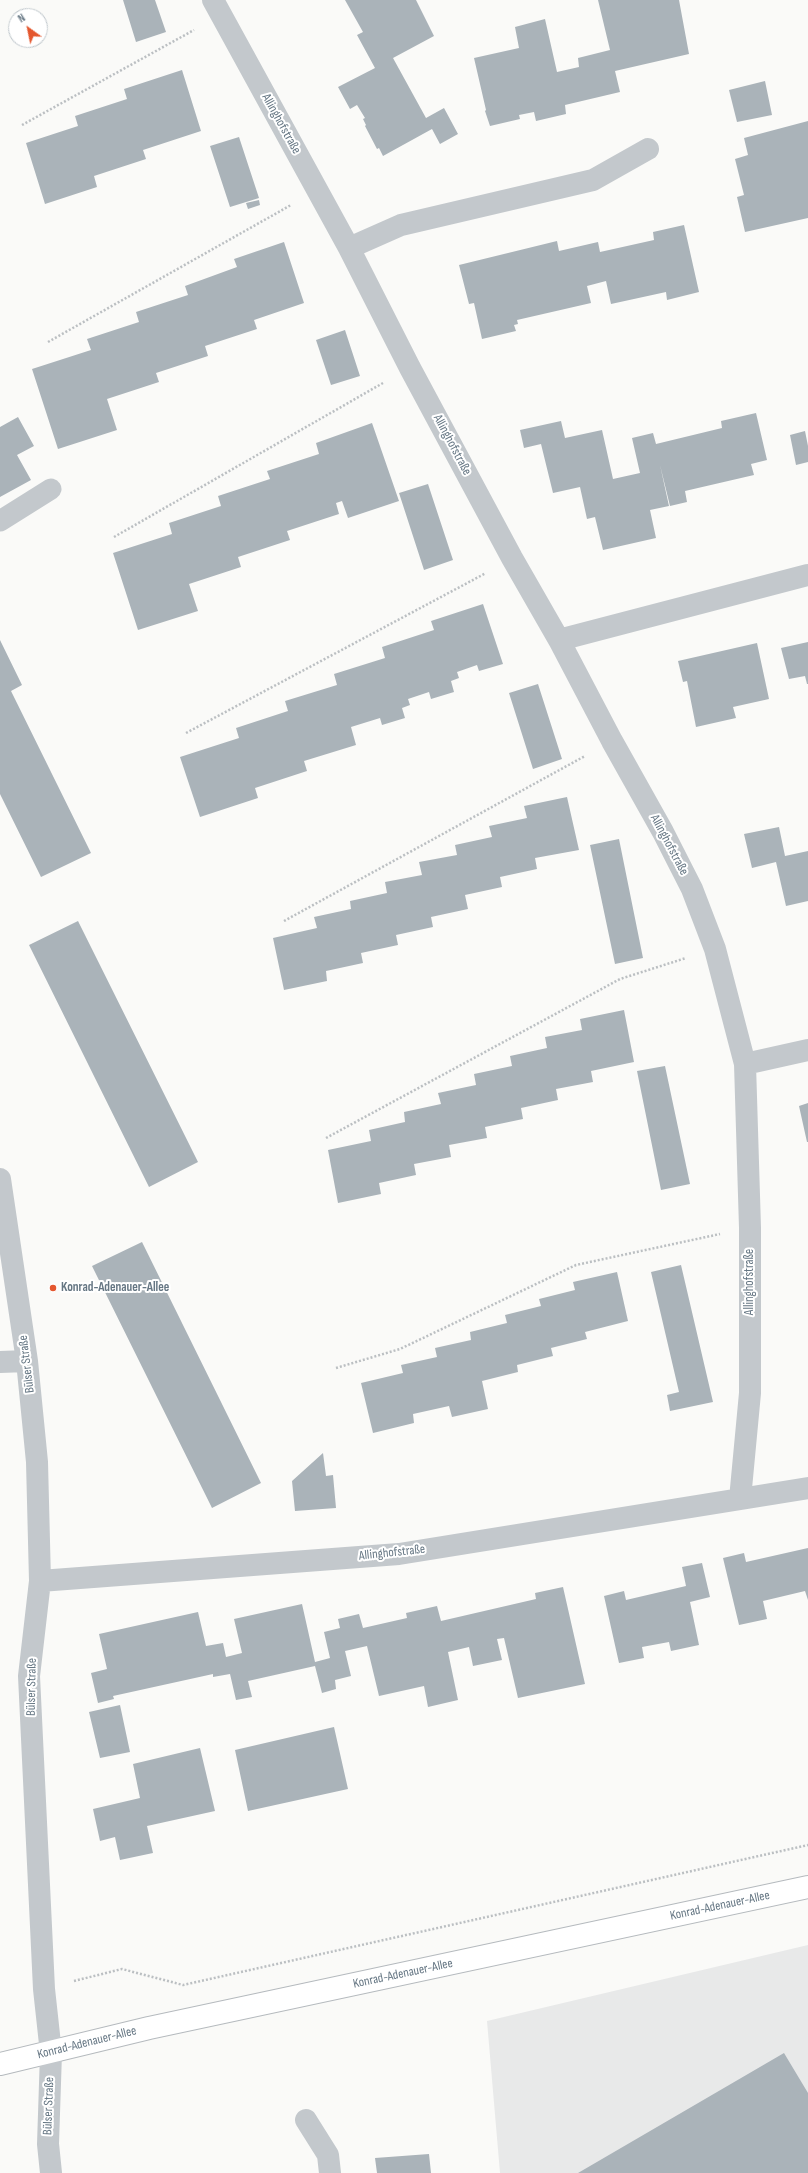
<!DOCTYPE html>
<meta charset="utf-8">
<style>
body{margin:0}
#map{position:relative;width:808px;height:2173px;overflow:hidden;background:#fafaf8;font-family:"Sofia Sans Condensed",sans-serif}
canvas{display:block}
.north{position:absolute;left:8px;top:8px;width:40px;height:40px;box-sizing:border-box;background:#fff;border:1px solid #c1c8cd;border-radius:50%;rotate:327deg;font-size:11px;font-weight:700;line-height:16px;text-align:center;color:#657683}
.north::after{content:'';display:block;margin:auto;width:14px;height:18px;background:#e4572e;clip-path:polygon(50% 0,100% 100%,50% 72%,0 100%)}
</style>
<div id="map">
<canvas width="808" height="2173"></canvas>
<div class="north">N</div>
</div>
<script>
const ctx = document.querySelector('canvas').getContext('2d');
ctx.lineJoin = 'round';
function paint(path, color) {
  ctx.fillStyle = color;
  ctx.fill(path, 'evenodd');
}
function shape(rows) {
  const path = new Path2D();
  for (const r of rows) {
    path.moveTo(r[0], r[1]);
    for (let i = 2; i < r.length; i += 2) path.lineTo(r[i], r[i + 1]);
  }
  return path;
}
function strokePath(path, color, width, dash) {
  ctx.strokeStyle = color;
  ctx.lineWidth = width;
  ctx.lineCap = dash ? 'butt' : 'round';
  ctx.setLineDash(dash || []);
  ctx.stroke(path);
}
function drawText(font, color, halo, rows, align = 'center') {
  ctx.font = font + ' "Sofia Sans Condensed",sans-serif';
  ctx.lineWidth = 4;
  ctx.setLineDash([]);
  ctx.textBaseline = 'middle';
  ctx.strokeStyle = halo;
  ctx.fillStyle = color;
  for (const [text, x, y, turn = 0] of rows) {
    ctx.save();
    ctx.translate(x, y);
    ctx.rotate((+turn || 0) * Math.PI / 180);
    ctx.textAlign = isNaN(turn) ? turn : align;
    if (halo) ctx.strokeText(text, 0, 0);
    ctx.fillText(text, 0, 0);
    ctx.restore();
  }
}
paint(shape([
 [808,1945,808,2173,500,2173,487,2021]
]), '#e8e9e9');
paint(shape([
 [123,0,155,0,166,32,136,42],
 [345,0,416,0,434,36,393,58,426,118,444,108,458,134,440,144,432,129,383,156,379,148,377,149,365,126,366,125,363,119,365,118,357,105,350,109,338,87,375,68,357,35,363,32],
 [598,0,679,0,689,54,615,71,620,92,565,105,566,114,536,121,534,112,519,115,520,119,490,126,485,111,486,110,474,58,519,48,515,27,545,19,557,72,579,67,578,58,610,50],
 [182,70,201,131,143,150,146,159,94,176,97,187,45,204,26,143,78,126,75,116,127,99,124,89],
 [765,81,772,115,737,122,729,90],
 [808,121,808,218,745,232,737,197,744,195,735,159,748,155,744,138],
 [239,137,259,198,230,207,210,146],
 [259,200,260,205,248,209,246,203],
 [684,225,699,292,667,300,666,292,611,304,606,281,587,286,591,303,517,320,518,324,514,325,516,331,482,339,474,303,469,304,459,265,557,241,559,251,598,242,600,252,654,240,653,232],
 [284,242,304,303,254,320,257,329,205,346,208,356,156,373,159,382,107,399,117,430,58,449,32,369,91,350,87,339,139,322,136,312,188,295,185,286,237,267,234,259],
 [345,330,360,376,331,385,316,340],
 [756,413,767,460,751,464,754,475,685,491,687,502,670,506,660,465,669,506,650,510,656,538,603,550,595,517,587,519,580,487,553,493,541,444,524,448,520,430,561,421,565,438,602,430,613,479,640,473,632,438,653,433,656,444,722,428,721,421],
 [18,417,34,446,17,455,31,480,0,497,0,427],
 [372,423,399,501,348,518,342,501,336,503,339,514,287,531,290,540,238,557,241,567,189,584,198,611,138,630,113,553,172,534,169,523,221,506,218,496,270,479,267,471,319,454,316,443],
 [805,431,808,446,808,462,796,465,790,435],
 [428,484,453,560,424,570,399,493],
 [483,604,503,664,479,671,477,665,457,672,459,678,451,681,454,692,431,699,429,692,408,699,410,705,402,708,405,718,382,725,380,718,351,727,356,745,304,761,307,771,255,788,258,798,200,817,180,757,239,738,236,728,288,711,285,701,337,685,334,674,385,658,382,647,434,630,431,621],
 [0,640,22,685,11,691,91,853,41,877,0,794],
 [808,642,808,684,807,684,805,676,789,679,781,648],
 [757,643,769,699,733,707,736,718,696,727,687,681,683,682,678,661],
 [538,684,562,759,533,769,509,693],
 [567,797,579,850,535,858,537,869,500,877,502,887,465,895,468,909,431,917,433,927,396,935,398,945,361,953,363,963,326,971,327,981,284,990,273,938,317,928,314,917,351,909,350,901,387,893,385,882,422,875,419,862,457,855,455,845,492,837,489,826,527,818,524,806],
 [779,827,785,856,808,851,808,901,786,906,776,862,752,868,744,834],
 [619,839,643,958,615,964,590,845],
 [78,921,198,1162,149,1187,29,945],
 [624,1010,634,1062,591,1071,593,1082,556,1089,558,1100,521,1108,523,1119,485,1127,487,1138,449,1145,451,1157,414,1164,416,1175,379,1183,381,1194,338,1203,328,1150,371,1141,369,1130,405,1122,404,1112,441,1104,438,1093,476,1085,474,1074,512,1066,510,1056,547,1048,545,1037,582,1030,580,1019],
 [665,1066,690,1184,661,1190,637,1071],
 [808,1103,808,1142,807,1142,799,1106],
 [142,1242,261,1483,212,1508,92,1266],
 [681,1265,713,1402,670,1411,667,1395,679,1392,651,1272],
 [617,1272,628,1321,585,1332,587,1339,551,1348,553,1356,517,1365,518,1372,482,1381,488,1409,452,1417,449,1406,413,1414,414,1423,373,1433,361,1383,403,1373,401,1365,437,1357,435,1348,471,1340,470,1332,507,1323,505,1315,541,1306,539,1299,575,1290,573,1282],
 [323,1453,326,1476,333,1475,336,1508,295,1511,292,1481],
 [808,1548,808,1600,805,1591,763,1601,767,1619,739,1625,723,1558,744,1553,746,1562],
 [702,1563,710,1597,690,1602,699,1645,671,1651,669,1642,642,1647,644,1658,619,1663,604,1596,624,1591,626,1600,686,1586,682,1567],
 [563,1587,585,1684,518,1698,504,1638,497,1639,502,1660,473,1666,469,1647,448,1652,458,1700,428,1707,424,1686,379,1696,367,1646,345,1651,351,1676,335,1680,336,1689,322,1693,315,1666,248,1681,252,1697,236,1700,230,1674,213,1677,213,1674,113,1696,114,1699,98,1703,91,1673,107,1669,99,1634,198,1612,206,1646,223,1643,226,1657,242,1653,234,1619,302,1604,315,1662,330,1658,324,1632,340,1628,338,1619,359,1614,363,1628,407,1618,406,1613,437,1606,441,1621,536,1599,535,1593],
 [120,1705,130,1752,100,1758,89,1712],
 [334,1727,348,1789,248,1811,235,1750],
 [200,1748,215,1811,147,1826,153,1853,120,1860,115,1837,100,1841,93,1809,140,1798,133,1764],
 [784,2053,808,2093,808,2173,578,2173],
 [429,2154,431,2173,377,2173,375,2158]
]), '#aab3b9');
const primary = shape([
 [0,2064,149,2028,808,1887]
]);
strokePath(primary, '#b5babe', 24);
strokePath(shape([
 [22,125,194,30],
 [48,342,291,205],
 [114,537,383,383],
 [186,733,486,573],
 [284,921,585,756],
 [326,1138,620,979,686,958],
 [336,1368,400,1349,576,1265,720,1234],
 [74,1981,122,1969,183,1985,808,1845]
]), '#bbbfc2', 2.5, [2, 2]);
strokePath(shape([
 [0,521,51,489]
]), '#c3c8cc', 21);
strokePath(shape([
 [213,0,349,248,410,368,512,558,559,640,612,741,663,832,692,889,715,949,745,1064,750,1228,750,1393,740,1499],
 [349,248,401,225,593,180,648,149],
 [559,640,808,575],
 [745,1064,808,1050],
 [0,1179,27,1361,37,1462,40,1581,29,1676,44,1989,51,2053,48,2144,51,2173],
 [0,1362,27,1361],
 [40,1581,399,1554,808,1488],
 [306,2120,328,2155,330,2173]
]), '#c3c8cc', 22);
strokePath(primary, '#fff', 22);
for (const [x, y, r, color] of [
 [53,1288,4,"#e4572e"]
]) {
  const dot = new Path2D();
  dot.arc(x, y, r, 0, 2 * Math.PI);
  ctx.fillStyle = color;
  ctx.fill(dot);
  strokePath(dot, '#fff', 1.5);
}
drawText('13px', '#657683', '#fff', [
 ["Allinghofstraße",281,124,61],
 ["Allinghofstraße",452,445,62],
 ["Allinghofstraße",669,845,62],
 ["Allinghofstraße",750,1282,-90],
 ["Bülser Straße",27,1364,-97],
 ["Allinghofstraße",392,1553,-6],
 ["Bülser Straße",32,1687,-89],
 ["Konrad-Adenauer-Allee",720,1906,-12],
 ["Konrad-Adenauer-Allee",403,1974,-12],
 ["Konrad-Adenauer-Allee",87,2043,-14],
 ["Bülser Straße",49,2106,-88]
]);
drawText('bold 13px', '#657683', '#fff', [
 ["Konrad-Adenauer-Allee",61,1288]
], 'left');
</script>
